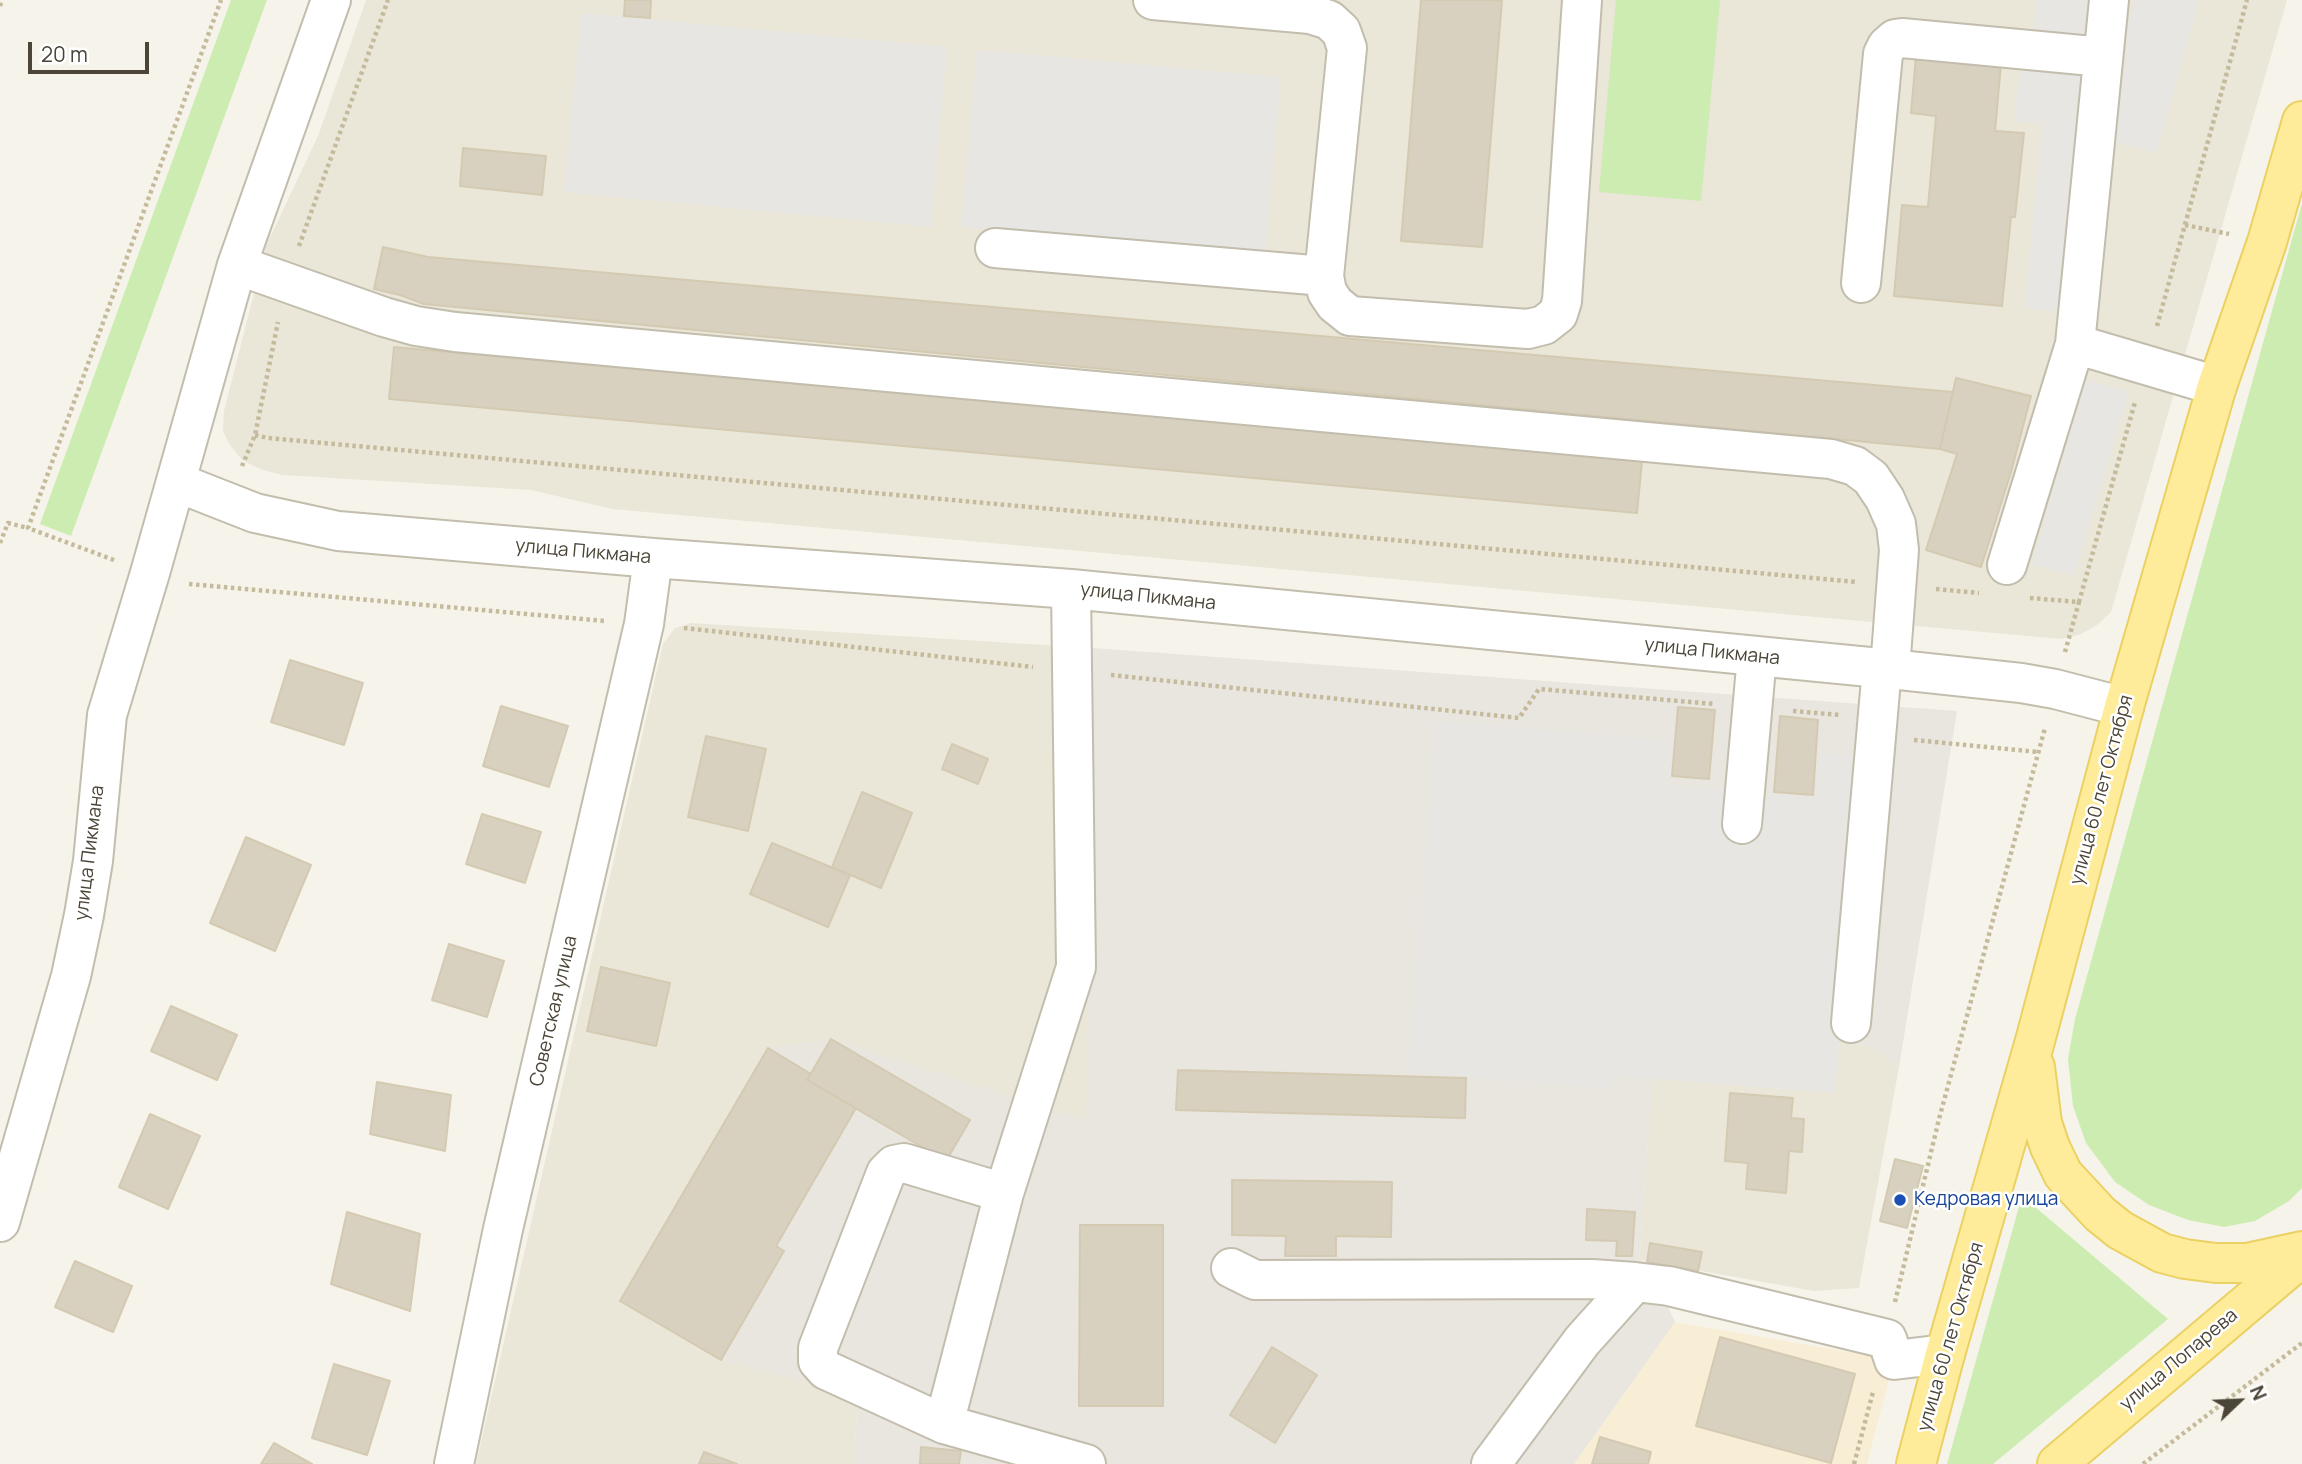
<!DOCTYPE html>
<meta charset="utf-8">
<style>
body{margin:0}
#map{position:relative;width:2302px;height:1464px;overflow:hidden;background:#f6f4ea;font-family:Manrope,sans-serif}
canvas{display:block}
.north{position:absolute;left:2204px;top:1366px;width:70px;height:70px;-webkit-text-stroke:5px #fff;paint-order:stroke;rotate:67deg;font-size:19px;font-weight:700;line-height:28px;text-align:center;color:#4b4537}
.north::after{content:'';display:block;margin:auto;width:24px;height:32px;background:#4b4537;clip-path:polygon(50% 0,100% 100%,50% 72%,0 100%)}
.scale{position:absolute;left:28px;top:42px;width:121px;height:32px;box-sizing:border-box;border:4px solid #4b4537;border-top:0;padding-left:9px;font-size:21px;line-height:24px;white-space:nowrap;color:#4b4537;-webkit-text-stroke:5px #fff;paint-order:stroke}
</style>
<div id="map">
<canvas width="2302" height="1464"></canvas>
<div class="north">N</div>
<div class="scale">20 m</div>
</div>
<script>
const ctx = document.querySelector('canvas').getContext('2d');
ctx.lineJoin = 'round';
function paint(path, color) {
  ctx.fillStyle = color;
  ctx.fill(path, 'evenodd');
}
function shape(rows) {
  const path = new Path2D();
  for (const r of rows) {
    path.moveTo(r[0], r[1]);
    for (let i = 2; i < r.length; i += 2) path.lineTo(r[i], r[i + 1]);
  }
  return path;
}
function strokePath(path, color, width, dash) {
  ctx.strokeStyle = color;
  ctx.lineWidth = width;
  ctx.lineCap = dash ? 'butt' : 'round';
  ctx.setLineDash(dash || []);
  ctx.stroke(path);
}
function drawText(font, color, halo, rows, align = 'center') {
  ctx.font = font + ' Manrope,sans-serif';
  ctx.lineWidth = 5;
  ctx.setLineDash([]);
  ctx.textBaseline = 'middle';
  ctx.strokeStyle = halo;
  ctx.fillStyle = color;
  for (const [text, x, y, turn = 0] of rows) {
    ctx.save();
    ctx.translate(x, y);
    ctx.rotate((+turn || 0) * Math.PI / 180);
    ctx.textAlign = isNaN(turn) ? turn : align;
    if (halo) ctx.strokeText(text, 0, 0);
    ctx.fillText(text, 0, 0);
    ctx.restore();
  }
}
paint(shape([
 [366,0,2287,0,2111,612,2097,625,2081,634,2061,639,612,509,531,490,282,475,260,469,242,460,230,445,223,431,224,411,266,246,318,136],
 [691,623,1093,648,1087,1121,858,1395,854,1464,476,1464,663,644,675,628],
 [1839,1043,1873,1047,1899,1067,1859,1288,1814,1291,1639,1260,1653,1078,1834,1093]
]), '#eae6d8');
paint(shape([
 [1675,1322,1894,1360,1867,1464,1574,1464]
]), '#f8edd5');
paint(shape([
 [1093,648,1957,711,1899,1067,1873,1047,1839,1043,1835,1093,1653,1079,1639,1260,1647,1262,1675,1322,1574,1464,854,1464,858,1395,721,1360,768,1048,831,1039,1086,1120]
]), '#e9e5df');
paint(shape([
 [231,0,267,0,71,536,40,524],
 [1616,0,1720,0,1701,201,1599,192],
 [2302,203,2302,1188,2289,1201,2255,1221,2224,1227,2188,1220,2149,1205,2115,1182,2086,1143,2073,1106,2068,1059,2075,1019],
 [2022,1196,2168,1319,1993,1464,1947,1464]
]), '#ccecb1');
paint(shape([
 [2036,0,2095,0,2091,41,2033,35],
 [2135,0,2199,0,2157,152,2116,142,2130,14],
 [581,13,947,47,931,227,564,192],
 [977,50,1281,77,1265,254,961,227],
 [2020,66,2088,73,2065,312,2025,308,2042,124,2014,121],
 [2086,379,2129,392,2074,576,2032,564],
 [1437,721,1673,741,1670,786,1814,798,1819,753,1861,756,1835,1093,1611,1075,1609,1088,1409,1072]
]), '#e7e6e2');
const building = shape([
 [625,0,651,0,650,18,624,16,625,0],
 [1421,0,1502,0,1482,247,1401,241,1421,0],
 [1916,56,2001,64,1995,131,2024,133,2015,217,2011,217,2002,306,1894,296,1902,205,1928,207,1936,116,1911,113,1916,56],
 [463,148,546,156,542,195,460,186,463,148],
 [383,247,428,257,1953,392,1940,449,424,304,400,295,374,289,383,247],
 [394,347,1642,461,1637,513,389,399,394,347],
 [1956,378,2031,396,2011,472,1981,567,1926,550,1957,454,1940,449,1956,378],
 [290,660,363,683,344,745,271,722,290,660],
 [501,706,568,726,549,787,483,766,501,706],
 [1678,707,1715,710,1709,779,1672,776,1678,707],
 [1780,716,1818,720,1813,795,1774,792,1780,716],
 [706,736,766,749,748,831,688,817,706,736],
 [952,744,988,759,978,784,942,769,952,744],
 [862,792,912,813,881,888,832,867,862,792],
 [482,814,541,832,525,883,466,864,482,814],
 [246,837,311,865,275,951,210,923,246,837],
 [772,843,850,875,828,927,750,894,772,843],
 [449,944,504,961,487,1017,432,1000,449,944],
 [601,967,670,983,656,1046,587,1031,601,967],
 [171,1006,237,1035,217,1080,151,1051,171,1006],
 [831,1039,970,1120,946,1161,807,1080,831,1039],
 [768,1048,811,1074,807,1080,856,1108,776,1246,784,1251,721,1360,620,1301,768,1048],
 [1178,1070,1466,1078,1465,1118,1176,1110,1178,1070],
 [377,1082,451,1095,445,1151,370,1134,377,1082],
 [1730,1093,1793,1098,1791,1118,1804,1119,1802,1152,1789,1151,1786,1193,1746,1189,1748,1163,1725,1161,1730,1093],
 [150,1114,200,1136,168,1209,119,1187,150,1114],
 [1895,1159,1923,1166,1907,1228,1880,1221,1895,1159],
 [1232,1180,1392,1182,1391,1237,1336,1236,1336,1256,1285,1256,1286,1236,1232,1235,1232,1180],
 [1587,1209,1635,1212,1632,1256,1616,1256,1617,1241,1586,1240,1587,1209],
 [347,1212,420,1234,410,1311,331,1284,347,1212],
 [1080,1225,1163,1225,1163,1406,1079,1406,1080,1225],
 [1650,1243,1702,1252,1698,1271,1647,1262,1650,1243],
 [75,1261,132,1286,113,1332,55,1307,75,1261],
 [1720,1337,1855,1374,1831,1463,1696,1426,1720,1337],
 [1272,1347,1317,1375,1275,1443,1230,1415,1272,1347],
 [334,1364,390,1381,367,1455,312,1438,334,1364],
 [1600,1437,1651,1452,1648,1464,1592,1464,1600,1437],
 [274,1443,312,1464,261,1464,274,1443],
 [921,1447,961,1451,959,1464,920,1464,921,1447],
 [704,1452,737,1464,699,1464,704,1452]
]);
paint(building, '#d8d1bf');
strokePath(building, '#d4cab2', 2);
const minor = shape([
 [1153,0,1310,14,1329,20,1341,31,1347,48,1324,276,1327,292,1335,304,1350,316,1528,329,1544,325,1558,314,1562,301,1582,0],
 [995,248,1324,276],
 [237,265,384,317,416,326,455,332,1831,459,1855,466,1871,478,1885,499,1896,524,1899,550,1890,669],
 [1861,283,1883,54,1887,46,1895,39,1902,38,2103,57],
 [2075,344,2217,386],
 [176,482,255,513,338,531,653,558,1071,589,1890,669,2021,683,2055,689,2124,707],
 [2007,565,2075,344,2109,0],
 [1742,824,1757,656],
 [1851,1023,1882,668],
 [1004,1193,904,1163,894,1165,886,1173,818,1348,818,1361,826,1370,944,1424,1086,1464],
 [0,1222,71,976,84,915,93,861,107,715,150,573,237,265,331,0],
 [1231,1268,1255,1280,1592,1279,1635,1282,1669,1286,1887,1339,1894,1360,1945,1354],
 [944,1424,1004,1193,1076,967,1071,589],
 [454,1464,503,1229,644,624,653,558],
 [1491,1464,1582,1341,1635,1282]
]);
const major = shape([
 [2035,1067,2042,1123,2050,1147,2063,1174,2100,1214,2120,1230,2162,1253,2185,1259,2216,1263,2247,1263,2302,1251],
 [1916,1464,1945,1354,2035,1041,2124,707,2217,386,2267,242,2302,121],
 [2057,1464,2302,1257]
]);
strokePath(minor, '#c2bdac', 42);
strokePath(major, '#ebd063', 42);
strokePath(shape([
 [0,6,2,0],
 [2185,225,2229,234],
 [299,246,388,0],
 [2157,326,2247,0],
 [255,435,268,438,1857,582],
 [242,466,255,435,278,322],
 [0,543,8,523,28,528],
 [114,560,28,528,221,0],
 [189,584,605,621],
 [1936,589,1979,593],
 [2030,598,2079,602,2135,402],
 [684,628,1033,667],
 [2065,652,2079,602],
 [1111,675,1519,718,1539,689,1714,704],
 [1793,711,1840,715],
 [1914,740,2038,752],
 [1895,1302,1939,1119,2045,728],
 [1854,1464,1873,1392],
 [2143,1464,2302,1343]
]), '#c5bb9c', 4.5, [3.5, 3.5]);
strokePath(minor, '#fff', 38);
strokePath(major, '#ffec9a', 38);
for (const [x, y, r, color] of [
 [1900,1200,7,"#1a4fb4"]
]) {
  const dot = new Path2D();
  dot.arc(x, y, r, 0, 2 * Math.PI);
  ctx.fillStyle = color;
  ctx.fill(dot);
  strokePath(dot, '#fff', 2.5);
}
drawText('19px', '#4b4537', '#fff', [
 ["улица Пикмана",583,552,5],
 ["улица Пикмана",1148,597,6],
 ["улица Пикмана",1712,652,6],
 ["улица 60 лет Октября",2102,790,-75],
 ["улица Пикмана",90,853,-83],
 ["Советская улица",554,1011,-77],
 ["улица 60 лет Октября",1951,1337,-74],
 ["улица Лопарева",2179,1360,-40]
]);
drawText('19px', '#164399', '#fff', [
 ["Кедровая улица",1914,1200]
], 'left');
</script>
